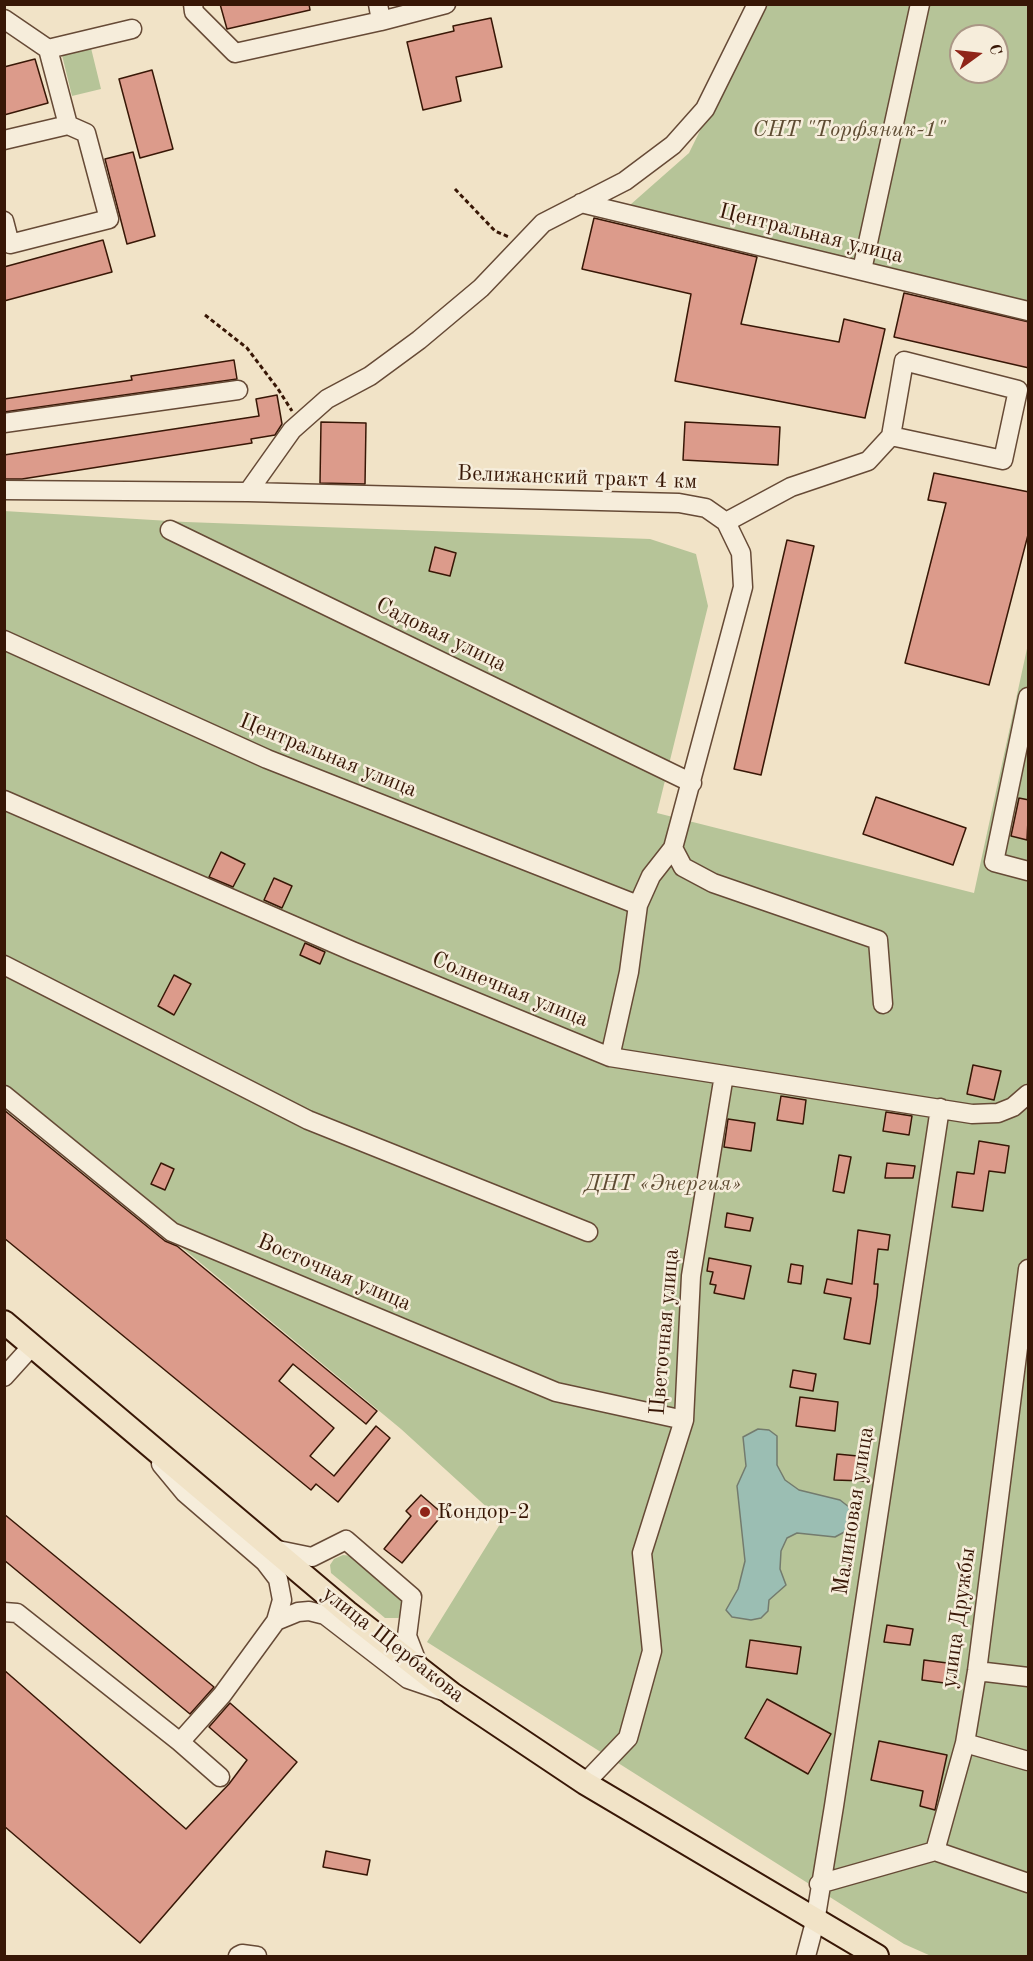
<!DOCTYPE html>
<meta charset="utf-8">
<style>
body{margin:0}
#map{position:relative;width:1033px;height:1961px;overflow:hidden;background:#f1e3c7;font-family:"Old Standard TT",serif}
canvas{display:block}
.frame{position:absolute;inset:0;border:6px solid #381706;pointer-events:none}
.north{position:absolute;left:949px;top:24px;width:60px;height:60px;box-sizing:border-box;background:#f6eddb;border:2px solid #aa9786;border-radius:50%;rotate:75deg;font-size:16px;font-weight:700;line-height:24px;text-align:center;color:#381706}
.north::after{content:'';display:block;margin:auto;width:21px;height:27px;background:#8f2418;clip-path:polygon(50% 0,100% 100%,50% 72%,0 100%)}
</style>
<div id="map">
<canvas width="1033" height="1961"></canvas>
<div class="frame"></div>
<div class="north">С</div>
</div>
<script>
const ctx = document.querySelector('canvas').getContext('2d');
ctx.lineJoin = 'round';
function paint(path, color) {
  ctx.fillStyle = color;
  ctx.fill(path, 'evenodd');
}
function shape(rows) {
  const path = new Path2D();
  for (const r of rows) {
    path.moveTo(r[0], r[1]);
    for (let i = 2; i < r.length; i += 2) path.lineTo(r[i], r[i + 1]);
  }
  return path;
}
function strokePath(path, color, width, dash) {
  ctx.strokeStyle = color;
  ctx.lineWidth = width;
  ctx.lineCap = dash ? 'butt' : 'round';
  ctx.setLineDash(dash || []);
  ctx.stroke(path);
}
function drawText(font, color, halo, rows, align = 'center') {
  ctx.font = font + ' "Old Standard TT",serif';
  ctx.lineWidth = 5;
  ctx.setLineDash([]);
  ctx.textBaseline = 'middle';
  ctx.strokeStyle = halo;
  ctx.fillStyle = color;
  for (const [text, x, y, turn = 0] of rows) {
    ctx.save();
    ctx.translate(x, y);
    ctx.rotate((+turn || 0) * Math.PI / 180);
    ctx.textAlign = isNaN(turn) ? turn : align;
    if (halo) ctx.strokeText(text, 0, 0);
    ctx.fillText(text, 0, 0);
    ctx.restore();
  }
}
paint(shape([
 [762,5,1028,5,1028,303,630,205,689,153],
 [961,36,997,36,997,72,961,72],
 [90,44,101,89,72,96,61,51],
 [4,511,186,522,650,539,696,554,708,606,657,813,974,893,1028,644,1028,1956,931,1956,904,1944,427,1642,502,1521,401,1429,5,1101],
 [343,1555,352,1556,404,1598,405,1614,398,1618,385,1618,331,1573,330,1565,334,1559]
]), '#b6c498');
const water = shape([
 [758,1429,769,1430,777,1436,777,1465,785,1480,799,1490,840,1500,849,1507,852,1516,850,1529,835,1537,797,1533,787,1538,781,1551,780,1569,786,1585,769,1600,768,1611,761,1618,751,1620,732,1617,726,1610,738,1589,745,1561,737,1486,746,1466,743,1437,758,1429]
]);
paint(water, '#9bbeb3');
strokePath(water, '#737b6e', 1.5);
const building = shape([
 [220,4,309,4,310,10,227,29,220,4],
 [491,18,502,67,456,77,461,101,423,110,407,42,454,31,453,26,491,18],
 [35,59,48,103,4,115,4,67,35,59],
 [152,70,173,149,140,158,119,79,152,70],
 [133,152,155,236,127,244,105,159,133,152],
 [594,218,757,257,741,324,839,342,844,319,885,329,865,418,675,381,691,294,582,269,594,218],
 [103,240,112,272,4,301,4,267,103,240],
 [904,293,1029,322,1029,368,894,337,904,293],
 [234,360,237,379,4,412,4,399,132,380,131,376,234,360],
 [277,395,282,424,275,435,251,439,252,443,22,479,4,479,4,455,259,416,256,399,277,395],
 [321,422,366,423,365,484,320,483,321,422],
 [685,422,780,427,778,465,683,460,685,422],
 [934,473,1029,492,1029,531,989,685,905,663,946,503,928,500,934,473],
 [787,540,814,546,761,775,734,769,787,540],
 [435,547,456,553,450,576,429,571,435,547],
 [876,797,966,828,953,865,863,834,876,797],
 [1019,798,1029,800,1027,840,1011,836,1019,798],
 [221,852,245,864,233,887,209,877,221,852],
 [274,878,292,886,282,908,264,900,274,878],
 [305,943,325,952,320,964,300,955,305,943],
 [174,975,191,984,174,1015,158,1006,174,975],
 [973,1065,1001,1071,994,1100,967,1094,973,1065],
 [781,1096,806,1100,803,1124,777,1120,781,1096],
 [4,1110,165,1241,177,1246,377,1411,366,1424,293,1364,279,1381,334,1428,310,1456,334,1476,376,1426,390,1438,338,1502,316,1484,311,1490,4,1238,4,1110],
 [886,1112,912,1116,909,1135,883,1131,886,1112],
 [728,1119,755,1123,751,1151,724,1147,728,1119],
 [979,1141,1009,1146,1005,1173,989,1171,983,1211,952,1207,957,1172,974,1174,979,1141],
 [839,1155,851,1157,844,1193,833,1191,839,1155],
 [161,1163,174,1169,165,1190,151,1184,161,1163],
 [887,1163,915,1166,913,1178,885,1178,887,1163],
 [727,1213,753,1218,750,1231,725,1227,727,1213],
 [858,1230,890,1235,888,1250,878,1249,874,1284,878,1284,877,1296,870,1344,844,1339,851,1298,824,1293,827,1279,852,1284,858,1230],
 [709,1258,751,1266,744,1299,714,1293,716,1285,710,1284,713,1272,707,1271,709,1258],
 [791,1264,803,1266,801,1284,788,1282,791,1264],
 [793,1370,816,1374,813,1391,790,1387,793,1370],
 [800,1397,838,1402,835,1431,796,1426,800,1397],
 [837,1454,868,1457,865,1481,834,1480,837,1454],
 [421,1495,443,1514,402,1563,384,1549,411,1516,406,1511,421,1495],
 [4,1514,214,1687,190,1714,4,1560,4,1514],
 [887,1625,913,1629,910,1645,884,1642,887,1625],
 [750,1640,801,1647,797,1674,746,1667,750,1640],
 [924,1660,955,1664,952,1684,922,1680,924,1660],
 [4,1670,186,1829,229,1784,247,1760,209,1727,230,1703,297,1762,140,1943,4,1826,4,1670],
 [767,1699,831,1734,808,1774,745,1738,767,1699],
 [879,1741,947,1755,935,1810,920,1806,923,1791,871,1780,879,1741],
 [326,1851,370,1860,367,1875,323,1867,326,1851]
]);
paint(building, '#dc9b8b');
strokePath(building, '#381706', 1.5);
const minor = shape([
 [193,4,194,12,235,53,381,21,378,4],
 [4,19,48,49,68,125,4,140],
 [381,21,446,4],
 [48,49,132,29],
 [581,203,1028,311],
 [4,221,10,244,109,219,86,133,68,125],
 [862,270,920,4],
 [4,423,238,390],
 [4,490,248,492,679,503,706,508,726,522,741,553,743,587,673,848,683,867,713,883,878,940,883,1004],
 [248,492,292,430,327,399,370,376,419,340,481,288,543,223,625,181,673,145,705,109,757,4],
 [726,522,791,487,868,461,891,436,1003,460,1018,390,904,361,891,436],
 [170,530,692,783],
 [4,640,267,759,638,905],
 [1028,697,994,862,1028,871],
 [4,800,352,951,610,1057,972,1114,998,1113,1013,1107,1028,1094],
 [4,965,308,1120,588,1232],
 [610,1057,629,972,638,905,651,876,673,848],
 [4,1095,172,1232,556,1392,684,1420],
 [4,1377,32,1346],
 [161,1464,185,1493,265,1562,278,1579,282,1600,276,1621,222,1695,180,1742],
 [273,1549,312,1557,346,1540,412,1597,407,1636,419,1667],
 [4,1612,17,1613,180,1742,220,1777],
 [276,1621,298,1612,309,1611,325,1615,408,1679,443,1691],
 [977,1671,1028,1677],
 [965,1743,1028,1761],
 [585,1783,628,1738,652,1651,642,1553,684,1420,691,1276,724,1075],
 [935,1851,1028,1883],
 [819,1884,935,1851,965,1743,977,1671,1028,1269],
 [238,1956,242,1954,257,1956],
 [806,1956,815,1922,834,1806,940,1108]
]);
const major = shape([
 [4,1322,347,1612,452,1694,585,1783,877,1956]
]);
strokePath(minor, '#664a36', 21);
strokePath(major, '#381706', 26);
strokePath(shape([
 [455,189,495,231,509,237],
 [205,315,247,348,278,389,292,411]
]), '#381706', 3, [4.5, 3]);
strokePath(minor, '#f6eddb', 18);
strokePath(major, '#f1e3c7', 22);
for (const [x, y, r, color] of [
 [425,1512,6,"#8f2418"]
]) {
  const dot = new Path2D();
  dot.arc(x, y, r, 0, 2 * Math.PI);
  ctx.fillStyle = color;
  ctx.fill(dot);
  strokePath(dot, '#f6eddb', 2);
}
drawText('italic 22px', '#5e4b32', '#f6eddb', [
 ["СНТ \"Торфяник-1\"",849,130],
 ["ДНТ «Энергия»",663,1184]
]);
drawText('22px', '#381706', '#f6eddb', [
 ["Центральная улица",811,234,14],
 ["Велижанский тракт 4 км",577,478,2],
 ["Садовая улица",441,635,26],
 ["Центральная улица",328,756,22],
 ["Солнечная улица",510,990,22],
 ["Восточная улица",334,1273,23],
 ["Цветочная улица",665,1332,-85],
 ["Малиновая улица",854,1511,-81],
 ["улица Дружбы",959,1618,-82],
 ["улица Щербакова",393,1645,38]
]);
drawText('22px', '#381706', '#f6eddb', [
 ["Кондор-2",437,1512]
], 'left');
</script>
